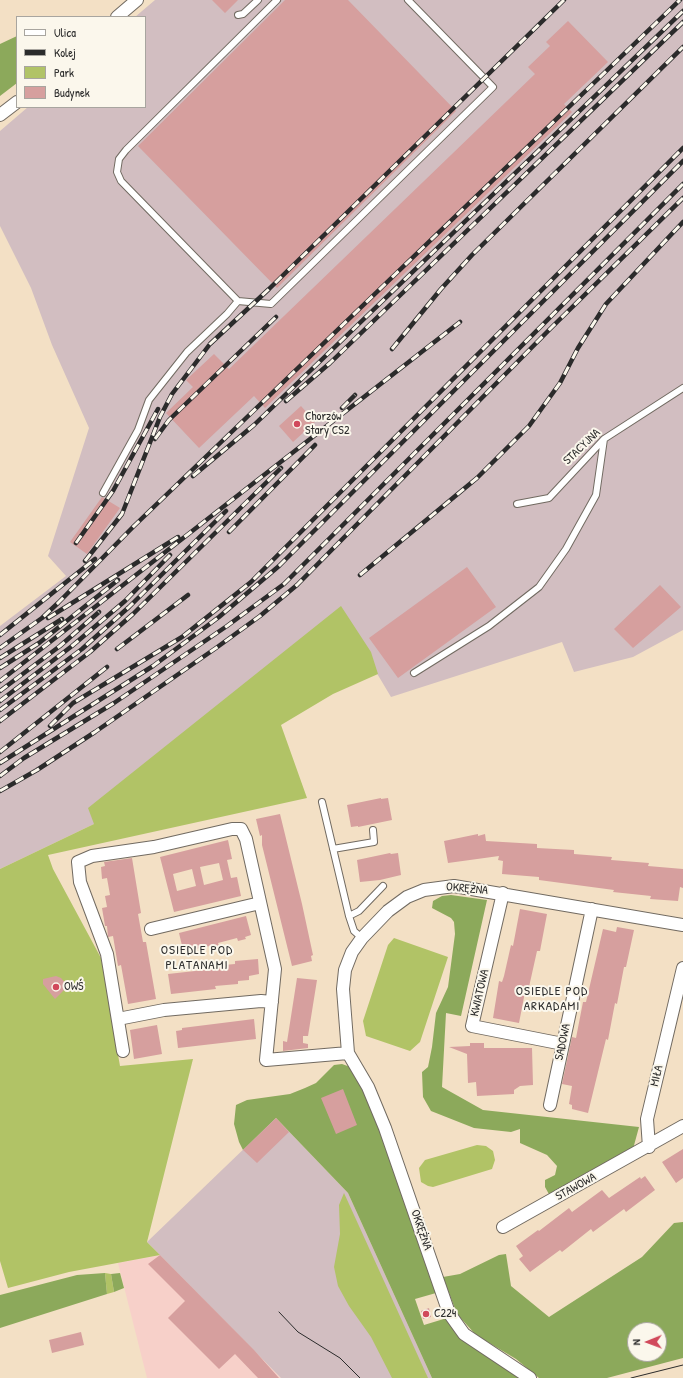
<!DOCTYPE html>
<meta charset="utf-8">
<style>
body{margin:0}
#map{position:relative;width:683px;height:1378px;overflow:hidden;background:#f3e0c5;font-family:"Patrick Hand",sans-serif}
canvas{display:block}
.legend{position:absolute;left:16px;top:16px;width:130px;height:92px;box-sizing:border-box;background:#fbf7ec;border:1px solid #a8a59f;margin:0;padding:5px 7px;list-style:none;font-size:12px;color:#2b2b2b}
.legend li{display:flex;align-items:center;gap:8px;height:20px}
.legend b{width:20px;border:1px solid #a8a59f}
.north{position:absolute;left:627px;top:1322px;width:40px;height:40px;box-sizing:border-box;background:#fbf7ec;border:1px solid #a8a59f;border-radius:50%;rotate:269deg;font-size:11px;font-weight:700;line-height:16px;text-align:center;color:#2b2b2b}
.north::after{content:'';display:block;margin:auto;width:14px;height:18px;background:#d1495b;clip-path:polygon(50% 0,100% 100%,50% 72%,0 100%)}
</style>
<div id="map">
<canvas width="683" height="1378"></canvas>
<ul class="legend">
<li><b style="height:5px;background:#fff"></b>Ulica</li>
<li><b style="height:5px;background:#2b2b2b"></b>Kolej</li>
<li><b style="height:11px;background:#b1c366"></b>Park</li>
<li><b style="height:11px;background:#d69f9e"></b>Budynek</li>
</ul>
<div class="north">N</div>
</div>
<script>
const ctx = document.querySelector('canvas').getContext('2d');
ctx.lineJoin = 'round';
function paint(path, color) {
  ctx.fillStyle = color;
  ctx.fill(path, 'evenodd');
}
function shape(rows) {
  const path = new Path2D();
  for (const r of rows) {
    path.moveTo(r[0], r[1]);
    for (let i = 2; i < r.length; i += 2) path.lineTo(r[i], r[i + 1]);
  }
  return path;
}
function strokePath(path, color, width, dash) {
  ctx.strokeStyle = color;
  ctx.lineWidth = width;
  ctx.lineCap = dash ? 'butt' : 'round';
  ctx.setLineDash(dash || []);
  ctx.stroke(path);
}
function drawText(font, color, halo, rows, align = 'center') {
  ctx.font = font + ' "Patrick Hand",sans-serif';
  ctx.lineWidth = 4;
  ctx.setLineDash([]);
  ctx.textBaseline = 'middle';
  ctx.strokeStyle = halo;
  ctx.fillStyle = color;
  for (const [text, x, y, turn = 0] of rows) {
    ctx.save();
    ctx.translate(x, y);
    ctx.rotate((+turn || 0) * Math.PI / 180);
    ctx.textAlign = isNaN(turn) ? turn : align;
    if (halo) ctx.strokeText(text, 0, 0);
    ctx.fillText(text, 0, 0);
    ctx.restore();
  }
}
paint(shape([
 [160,1255,247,1343,281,1378,147,1378,118,1263]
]), '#f7d0c9');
paint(shape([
 [155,0,683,0,683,630,633,657,574,672,562,642,391,697,341,613,94,824,0,869,0,626,66,576,48,556,89,428,52,345,31,288,0,226,0,131,28,107,145,107,145,17,135,17],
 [276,1118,348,1193,432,1378,281,1378,147,1242]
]), '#d2bec1');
paint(shape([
 [341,606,371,652,378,674,333,694,281,725,307,798,48,855,53,869,101,958,120,1066,193,1059,147,1242,160,1255,69,1272,8,1288,0,1261,0,869,94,824,88,808],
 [394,938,448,957,420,1042,410,1051,366,1036,363,1021,388,945],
 [477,1145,486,1146,493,1151,495,1160,492,1169,433,1187,428,1186,421,1182,419,1168,425,1160],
 [344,1193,428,1378,392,1378,371,1337,349,1306,338,1286,334,1267,340,1234,339,1205],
 [105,1273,111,1274,114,1292,107,1294]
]), '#b1c366');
paint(shape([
 [17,36,17,83,0,96,0,44],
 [451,895,487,900,461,1016,446,1013,442,1087,483,1110,639,1127,633,1149,550,1196,545,1187,545,1180,555,1175,557,1166,547,1155,520,1143,520,1129,511,1132,474,1128,431,1111,423,1097,422,1072,428,1067,432,1047,436,1013,448,987,455,934,454,922,451,918,432,908,433,901,442,896],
 [342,1064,353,1068,374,1114,436,1293,415,1299,424,1325,447,1318,522,1378,432,1378,348,1193,276,1118,243,1150,239,1142,234,1124,236,1105,247,1100,290,1094,305,1088,316,1083,334,1065],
 [683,1222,683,1358,607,1378,539,1378,516,1359,476,1335,457,1314,443,1277,460,1274,499,1255,506,1254,511,1286,549,1317,642,1257,674,1223],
 [635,1330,659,1330,659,1354,635,1354],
 [105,1273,107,1294,0,1328,0,1295,77,1275],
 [120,1273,124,1288,114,1292,111,1274]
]), '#8ca95b');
paint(shape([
 [212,0,238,0,225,13],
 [285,0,348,0,456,111,277,288,138,146],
 [568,21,608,62,564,104,572,112,265,408,254,396,199,448,166,413,193,387,186,380,214,354,229,369,535,74,528,67,550,46,546,42],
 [301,406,315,422,293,442,279,426],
 [102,497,120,508,87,554,70,542],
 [467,567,496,607,398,678,369,638],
 [660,585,681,607,633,648,614,629],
 [381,798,381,799,388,798,392,820,358,827,358,826,351,827,347,805],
 [280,814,302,904,313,955,311,956,312,961,292,966,262,845,262,835,260,836,256,819],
 [478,834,478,836,485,834,486,841,537,844,537,848,574,850,574,854,612,857,611,860,649,863,648,866,683,869,683,888,680,887,678,901,650,899,651,896,613,892,614,890,539,880,539,877,502,874,503,861,498,860,499,856,448,863,444,841],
 [228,840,232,859,227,860,231,878,237,877,241,896,174,912,160,857],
 [219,863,223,880,204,885,200,867],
 [192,869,196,886,177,891,173,874],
 [390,853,391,854,398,853,401,875,380,880,360,882,357,860],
 [132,858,141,913,138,914,143,942,146,942,156,999,128,1004,121,965,118,966,113,936,108,937,107,926,105,926,102,908,107,907,105,896,110,895,107,878,102,879,101,867,105,866,104,862],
 [520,909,547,914,540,951,537,951,529,987,526,987,519,1023,493,1018,499,981,502,982,504,976,511,945,513,946],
 [246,916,251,935,245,937,246,939,238,941,237,938,218,943,219,946,211,948,210,946,191,950,192,952,184,954,179,933],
 [617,927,634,930,626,967,624,967,617,1004,615,1003,608,1040,606,1039,588,1113,572,1109,572,1105,569,1104,572,1086,562,1084,572,1037,576,1038,583,1002,586,1002,603,929,616,932],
 [258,959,259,974,249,976,249,980,238,981,238,984,215,986,216,989,171,994,168,974,213,969,213,966,235,964,235,961],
 [56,976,61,978,68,986,55,999,43,984,43,979],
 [297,978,317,980,308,1036,303,1036,303,1043,308,1044,308,1048,283,1051,283,1041,287,1042],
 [254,1019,256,1039,178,1048,176,1031,182,1030,182,1028],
 [157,1025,162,1054,134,1059,130,1030],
 [470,1043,484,1043,484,1048,532,1048,533,1085,520,1086,514,1090,514,1094,477,1096,476,1082,468,1083,467,1054,449,1047,470,1046],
 [343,1089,357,1125,336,1134,321,1098],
 [276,1118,289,1132,257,1163,243,1150],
 [683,1149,683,1178,676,1183,662,1162],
 [645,1176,655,1190,626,1212,624,1209,593,1232,591,1229,562,1252,560,1250,530,1272,519,1259,523,1256,516,1246,538,1230,539,1231,569,1208,572,1212,602,1190,609,1198,640,1177,641,1179],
 [160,1255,254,1350,279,1378,258,1378,235,1354,219,1369,168,1318,185,1301,148,1264],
 [429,1308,431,1317,423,1319,421,1311],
 [81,1332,84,1345,52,1353,49,1340]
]), '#d69f9e');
const service = shape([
 [238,15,243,14,258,0],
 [238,301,121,181,117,172,119,159,126,150,277,0],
 [103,493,138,430,149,400,187,352,227,314,238,301,271,304,493,87,408,0],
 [517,504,549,498,604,439,683,388],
 [414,673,489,626,539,587,566,549,596,495,604,439],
 [322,802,349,916,354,931,362,938],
 [333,849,374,842,373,830],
 [349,916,359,911,383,886]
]);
const minor = shape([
 [117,17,137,0],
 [0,115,17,102],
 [503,893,472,1026,563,1044],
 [151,929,260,903],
 [118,1019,164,1010,261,1001,272,1002],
 [123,1051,107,954,80,882,78,862,92,856,154,847,232,829,241,829,246,839,275,969,266,1060,348,1053,368,1087,385,1128,449,1313,464,1334,530,1378],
 [348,1053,343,989,345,970,352,952,362,938,388,911,407,897,424,890,454,886,683,925],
 [550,1105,592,909],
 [649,1147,647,1119,683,968],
 [503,1227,683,1126]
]);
strokePath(service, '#716a61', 8);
strokePath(minor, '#716a61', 14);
strokePath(service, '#fff', 6);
strokePath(minor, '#fff', 12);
strokePath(shape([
 [279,1312,298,1332,340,1358,360,1378],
 [631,1378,683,1365]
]), '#2b2b2b', 1);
const rail = shape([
 [392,349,441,289,472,255,683,47],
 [286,401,330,363,683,22],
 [342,408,355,395],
 [155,439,169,420,276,317],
 [193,476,254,425,683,11],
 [229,532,315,445],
 [76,543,113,491,158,409],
 [85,561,122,514,160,417,172,394,210,344,269,289,564,0],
 [360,575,477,478,529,426,560,383,578,348,606,304,683,222],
 [48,618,178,537],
 [0,635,95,559],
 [0,648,42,618,58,603,134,526,680,0],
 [117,649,188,595],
 [0,658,62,619],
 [0,668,39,643,118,580],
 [0,681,460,322],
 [0,691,60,646,99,612],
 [0,701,72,646,125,601,170,555],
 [0,710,82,649,129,607,226,511],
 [0,721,90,652,133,614,281,468],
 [50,726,73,703,182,637,251,582,683,148],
 [0,752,107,667],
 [0,763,153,666,219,617,279,566,683,161],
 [0,776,24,758,114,703,227,626,284,584,683,184],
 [0,791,37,770,95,732,216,648,260,616,297,585,550,329,683,198]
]);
strokePath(rail, '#2b2b2b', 4.5);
strokePath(rail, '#fbf7ec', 3, [9]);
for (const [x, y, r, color] of [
 [297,424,4,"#d1495b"],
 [56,987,4,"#d1495b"],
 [426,1314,4,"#d1495b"]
]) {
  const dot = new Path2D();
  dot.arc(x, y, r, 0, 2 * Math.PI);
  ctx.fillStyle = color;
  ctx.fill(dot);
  strokePath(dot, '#fbf7ec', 1.5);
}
drawText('12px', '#2b2b2b', '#fbf7ec', [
 ["Chorzów",305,417],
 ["Stary CS2",305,431],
 ["OWŚ",64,987],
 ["C224",434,1314]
], 'left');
drawText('12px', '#2b2b2b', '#fbf7ec', [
 ["STACYJNA",582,447,-44],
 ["OKRĘŻNA",467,889,5],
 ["KWIATOWA",480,993,-77],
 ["SADOWA",563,1042,-78],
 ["MIŁA",657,1076,-77],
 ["STAWOWA",576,1187,-29],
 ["OKRĘŻNA",421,1230,71]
]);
ctx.letterSpacing = '1px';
drawText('13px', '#2b2b2b', '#fbf7ec', [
 ["OSIEDLE POD",197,951],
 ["PLATANAMI",197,966],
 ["OSIEDLE POD",552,992],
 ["ARKADAMI",552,1007]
]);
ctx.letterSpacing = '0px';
</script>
